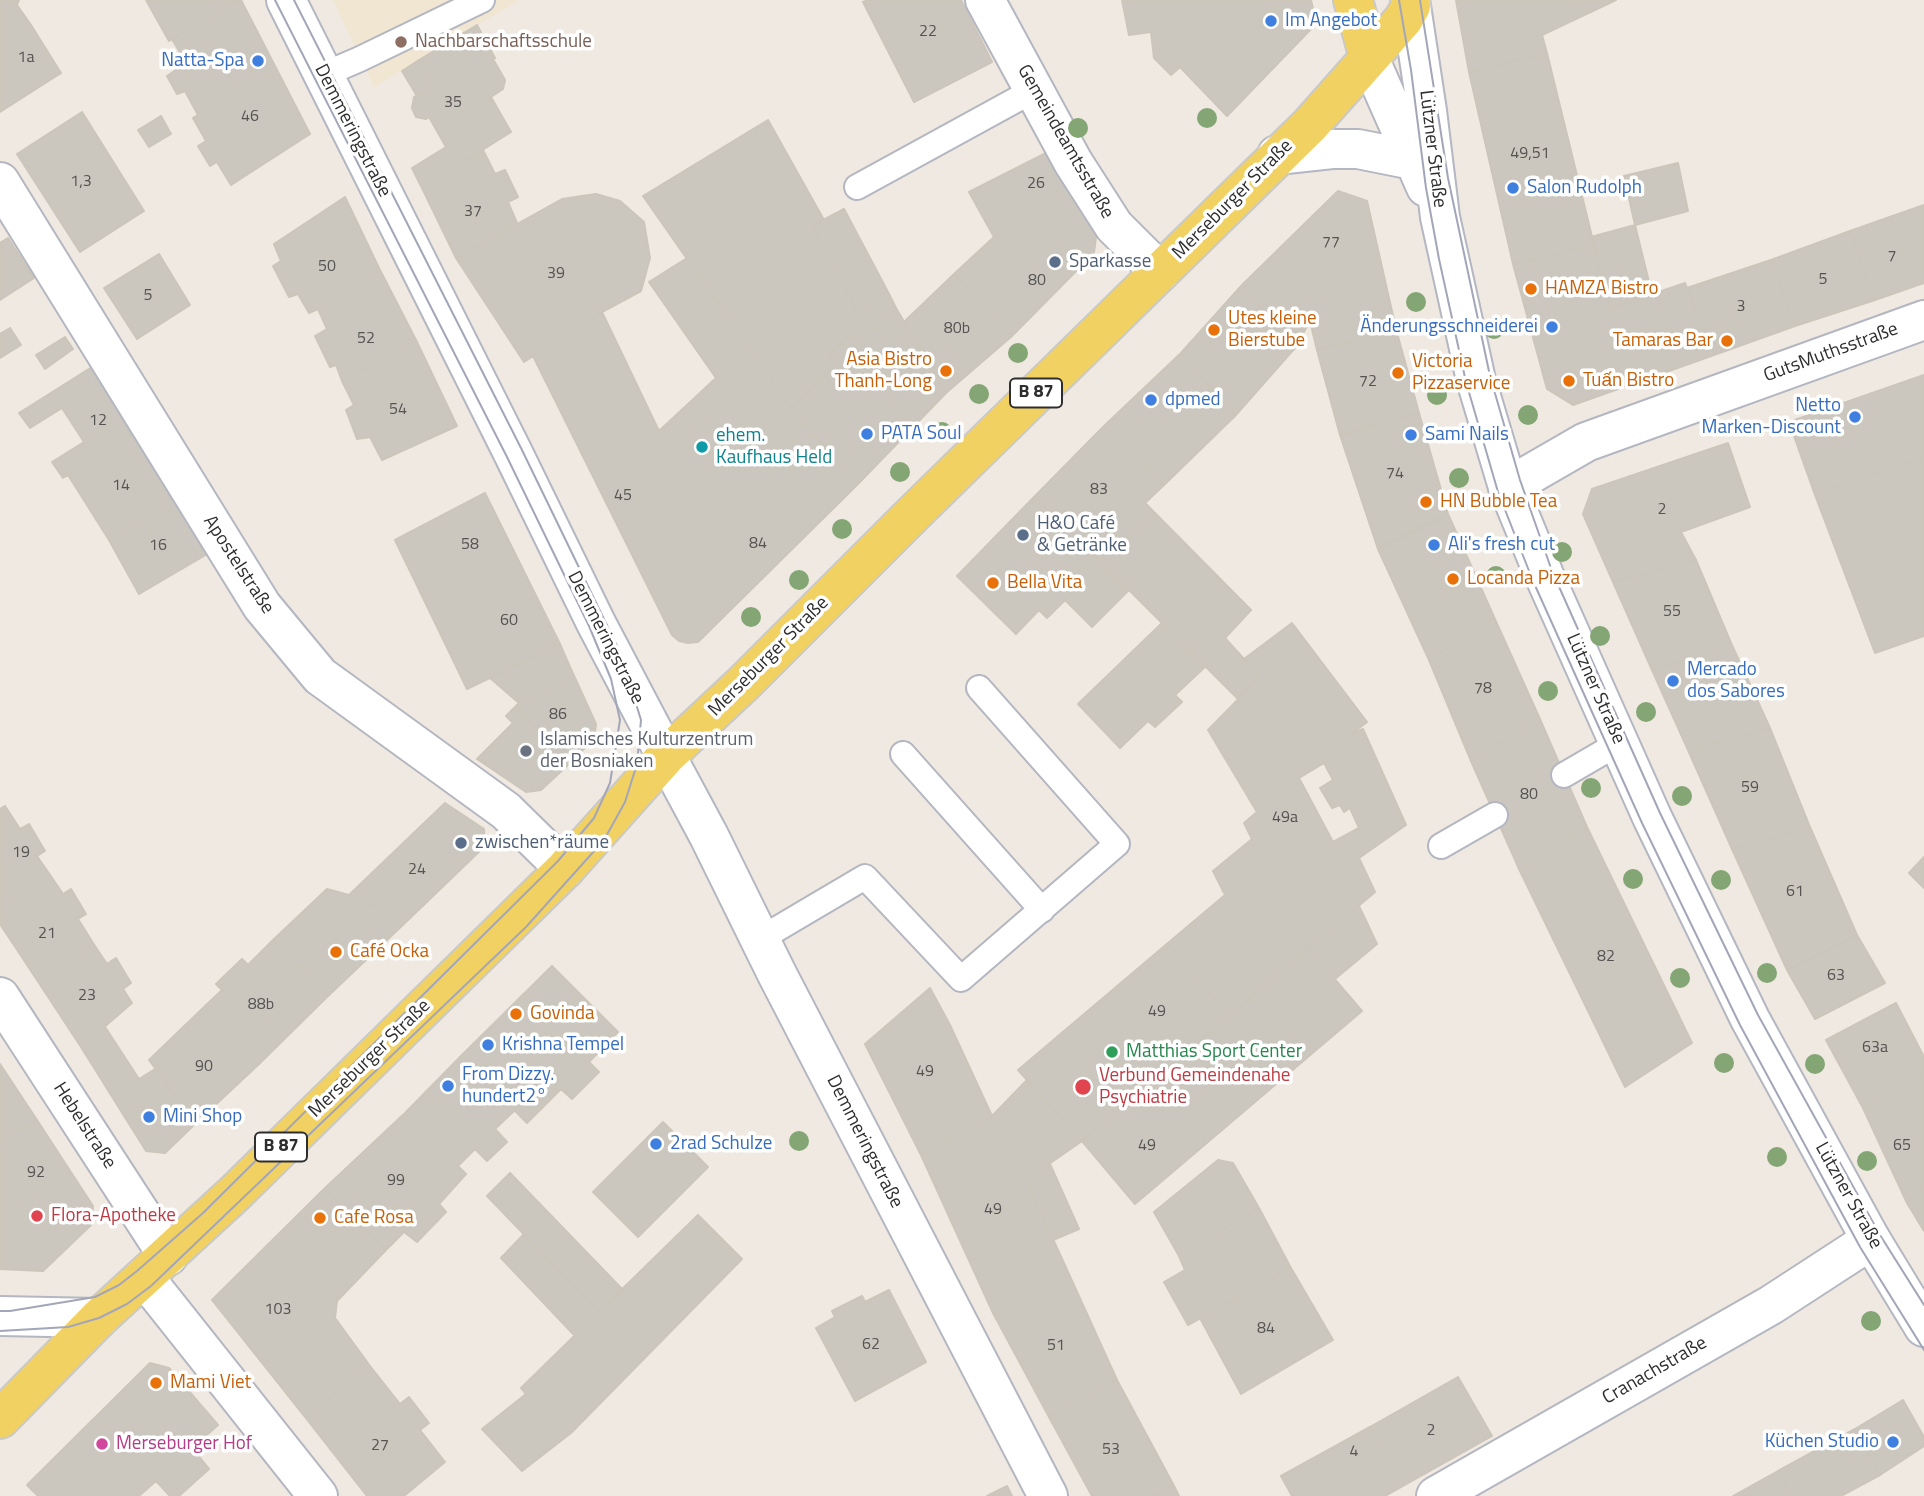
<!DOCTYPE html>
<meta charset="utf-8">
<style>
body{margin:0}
canvas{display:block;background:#efe9e1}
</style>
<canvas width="1924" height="1496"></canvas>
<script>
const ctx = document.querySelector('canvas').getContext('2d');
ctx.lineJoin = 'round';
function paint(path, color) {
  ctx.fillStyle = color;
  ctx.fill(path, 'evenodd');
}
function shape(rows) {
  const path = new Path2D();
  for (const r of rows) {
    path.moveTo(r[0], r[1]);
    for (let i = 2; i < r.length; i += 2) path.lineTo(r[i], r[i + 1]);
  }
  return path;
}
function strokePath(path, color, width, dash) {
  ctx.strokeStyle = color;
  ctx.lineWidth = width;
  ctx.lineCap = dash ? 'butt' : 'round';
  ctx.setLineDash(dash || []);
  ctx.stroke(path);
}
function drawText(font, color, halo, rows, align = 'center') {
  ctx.font = font + ' "Titillium Web",sans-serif';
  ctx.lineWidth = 7;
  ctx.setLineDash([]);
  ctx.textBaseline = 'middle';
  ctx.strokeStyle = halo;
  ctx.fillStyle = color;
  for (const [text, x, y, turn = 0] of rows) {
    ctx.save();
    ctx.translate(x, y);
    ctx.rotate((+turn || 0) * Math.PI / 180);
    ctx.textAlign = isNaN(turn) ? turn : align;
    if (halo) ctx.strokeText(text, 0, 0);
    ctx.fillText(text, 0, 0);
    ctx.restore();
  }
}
paint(shape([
 [333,0,519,0,374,87]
]), '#f0e6d1');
const building = shape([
 [0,0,19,0,17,5,31,25,0,44,0,0],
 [146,0,240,0,169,41,146,0],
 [241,0,310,134,231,185,217,162,210,166,198,146,206,141,193,118,198,115,185,91,177,94,167,76,186,63,172,39,241,0],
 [868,0,961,0,992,62,914,102,863,2,868,0],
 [1122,0,1311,0,1315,17,1312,28,1227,116,1180,67,1171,75,1154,58,1151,32,1129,35,1122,0],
 [1456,0,1616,0,1542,35,1547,53,1469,72,1456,0],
 [31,25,61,73,0,112,0,44,31,25],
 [477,25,495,58,493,59,505,80,503,89,491,97,511,132,422,188,412,168,446,147,429,117,426,119,416,117,412,108,414,97,434,85,419,60,477,25],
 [1547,53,1594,245,1513,264,1469,72,1547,53],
 [419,60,434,85,417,96,402,71,419,60],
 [82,112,144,211,80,252,17,154,82,112],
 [161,116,171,134,149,147,138,130,161,116],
 [768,120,824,220,812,226,857,311,888,292,896,308,859,343,850,335,829,354,836,363,792,409,643,196,768,120],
 [483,150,495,174,505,170,518,197,508,202,517,223,456,258,422,188,483,150],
 [1050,151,1096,237,1094,253,1012,336,954,274,994,237,969,192,1050,151],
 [1678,163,1688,211,1635,225,1624,176,1678,163],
 [1338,191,1367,201,1396,329,1317,350,1310,321,1295,348,1242,285,1338,191],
 [596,194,620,201,644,222,650,258,641,291,602,312,524,362,456,258,562,199,596,194],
 [345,197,379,268,318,309,309,313,298,294,289,297,273,266,281,261,274,244,345,197],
 [1924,205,1924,283,1875,300,1850,231,1924,205],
 [844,209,888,292,857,311,812,226,844,209],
 [1635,225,1652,294,1609,309,1591,237,1635,225],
 [1850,231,1875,300,1795,326,1771,260,1850,231],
 [8,238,34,278,0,300,0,243,8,238],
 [1594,245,1609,309,1685,283,1714,355,1573,405,1547,389,1513,264,1594,245],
 [159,254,190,305,137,339,104,288,159,254],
 [687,258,792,409,857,485,698,642,688,643,679,641,672,635,533,356,602,312,659,431,716,378,649,282,687,258],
 [1771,260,1795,326,1714,355,1687,288,1771,260],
 [379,268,416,340,342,381,336,365,330,367,315,336,327,329,318,309,379,268],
 [954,274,1012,336,946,393,904,322,954,274],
 [1242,285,1295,348,1235,416,1181,353,1242,285],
 [896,308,946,393,857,485,792,409,836,363,829,354,850,335,859,343,896,308],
 [10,328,21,345,0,358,0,334,10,328],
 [1396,329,1419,413,1340,435,1317,350,1396,329],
 [65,337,73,349,45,369,36,355,65,337],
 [416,340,457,426,382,460,370,437,357,439,346,410,354,405,342,381,416,340],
 [1181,353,1235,416,1164,485,1104,426,1181,353],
 [92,367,133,433,63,478,52,462,84,442,62,408,30,428,19,413,92,367],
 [1924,375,1924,457,1815,495,1789,422,1924,375],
 [1419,413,1448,514,1378,549,1340,435,1419,413],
 [1104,426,1164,485,1145,503,1154,512,1124,542,1115,534,1094,555,1035,496,1104,426],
 [133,433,175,497,109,540,68,475,133,433],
 [1728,443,1750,507,1681,532,1696,560,1613,582,1583,514,1592,489,1728,443],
 [1924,457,1924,636,1875,653,1815,495,1924,457],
 [485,493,560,644,467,689,395,540,485,493],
 [1035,496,1094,555,1066,583,1074,590,1065,600,1047,618,1039,610,1016,634,957,576,1035,496],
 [175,497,209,553,139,594,109,540,175,497],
 [1154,512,1251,610,1225,638,1244,659,1258,679,1237,698,1094,555,1115,534,1124,542,1154,512],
 [1448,514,1494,617,1429,660,1378,549,1448,514],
 [1094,555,1129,590,1092,627,1065,600,1074,590,1066,583,1094,555],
 [1696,560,1731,643,1652,670,1613,582,1696,560],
 [1494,617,1539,717,1471,761,1429,660,1494,617],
 [1162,623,1206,666,1175,695,1182,702,1155,727,1148,721,1120,748,1078,704,1162,623],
 [1292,623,1367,722,1349,736,1363,729,1406,825,1359,858,1375,892,1229,1016,1168,943,1225,895,1213,871,1252,839,1244,823,1257,812,1208,730,1258,679,1244,659,1292,623],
 [1324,763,1333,780,1320,788,1332,808,1340,805,1344,812,1350,808,1359,828,1333,842,1299,778,1324,763],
 [1731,643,1770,728,1688,750,1652,670,1731,643],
 [560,644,570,667,533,703,526,696,519,703,490,678,560,644],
 [570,667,596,724,594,739,568,765,516,706,526,696,533,703,570,667],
 [516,706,568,765,541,790,526,792,477,759,513,723,506,716,516,706],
 [1539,717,1587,827,1520,871,1471,761,1539,717],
 [1770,728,1810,827,1732,849,1688,750,1770,728],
 [445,803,484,829,485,846,407,921,349,895,445,803],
 [5,806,20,829,29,824,45,851,37,856,48,872,0,906,0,809,5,806],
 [1587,827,1692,1043,1625,1087,1520,871,1587,827],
 [1810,827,1857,935,1787,970,1732,849,1810,827],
 [1924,857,1924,888,1909,873,1924,857],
 [48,872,63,894,71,889,86,914,78,919,93,943,37,980,0,924,0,906,48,872],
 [327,889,349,895,407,921,327,997,273,940,327,889],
 [1359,906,1377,944,1335,979,1308,948,1359,906],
 [1857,935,1885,983,1815,1019,1787,970,1857,935],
 [273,940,327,997,258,1065,203,1008,222,990,216,984,242,959,248,965,273,940],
 [93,943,107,964,116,958,131,983,123,989,132,1003,81,1047,37,980,93,943],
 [1168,943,1229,1016,1082,1141,1018,1070,1168,943],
 [1308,948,1362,1011,1135,1204,1082,1141,1308,948],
 [552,966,618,1032,589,1062,599,1072,572,1099,561,1089,527,1123,461,1056,552,966],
 [930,988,950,1025,992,1116,921,1155,865,1044,930,988],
 [1896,1003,1924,1057,1924,1075,1863,1108,1826,1040,1896,1003],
 [203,1008,258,1065,196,1123,149,1060,203,1008],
 [105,1027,139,1079,155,1069,196,1123,165,1153,146,1151,81,1047,105,1027],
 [461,1056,515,1110,495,1129,507,1142,487,1161,475,1149,458,1166,405,1113,461,1056],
 [0,1064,37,1120,0,1140,0,1064],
 [1924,1075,1924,1184,1907,1203,1863,1108,1924,1075],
 [1027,1080,1082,1141,1026,1180,1063,1261,993,1313,921,1155,992,1116,1027,1080],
 [405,1113,466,1174,439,1204,446,1212,417,1242,404,1232,386,1250,324,1189,405,1113],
 [37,1120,93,1206,91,1225,43,1271,0,1269,0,1140,37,1120],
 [663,1122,708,1167,638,1237,593,1192,663,1122],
 [1218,1160,1233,1163,1259,1208,1179,1256,1154,1212,1218,1160],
 [1050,1164,1079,1229,1053,1240,1026,1180,1050,1164],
 [510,1173,623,1290,599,1312,487,1196,510,1173],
 [1924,1184,1924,1231,1907,1203,1924,1184],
 [324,1189,386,1250,337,1301,335,1318,370,1366,305,1417,212,1300,324,1189],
 [1259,1208,1291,1268,1188,1325,1164,1282,1185,1270,1179,1256,1259,1208],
 [698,1215,742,1259,571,1433,522,1471,482,1429,526,1394,521,1388,698,1215],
 [524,1234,599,1312,575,1336,501,1258,524,1234],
 [1063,1261,1117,1380,1049,1417,993,1313,1063,1261],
 [1291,1268,1333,1340,1241,1394,1200,1318,1291,1268],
 [889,1290,926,1362,855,1401,816,1328,835,1317,832,1311,862,1296,865,1302,889,1290],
 [150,1363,169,1368,218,1425,192,1448,209,1469,179,1496,170,1496,156,1481,139,1496,38,1496,27,1485,150,1363],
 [370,1366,400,1404,409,1397,429,1423,420,1430,445,1462,404,1496,367,1496,305,1417,370,1366],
 [1458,1377,1492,1436,1403,1486,1370,1427,1458,1377],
 [1117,1380,1173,1484,1151,1496,1092,1496,1049,1417,1117,1380],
 [1903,1400,1924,1437,1924,1446,1880,1475,1855,1429,1903,1400],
 [1370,1427,1403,1486,1385,1496,1292,1496,1281,1476,1370,1427],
 [1855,1429,1880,1475,1841,1496,1792,1496,1778,1471,1855,1429],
 [1778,1471,1792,1496,1733,1496,1778,1471],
 [1173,1484,1179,1496,1151,1496,1173,1484],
 [1007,1486,1012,1496,987,1496,1007,1486]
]);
paint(building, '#cbc7bf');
strokePath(building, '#cbc5ba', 2);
const lane = shape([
 [323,75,360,59,482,0],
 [857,187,1034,90],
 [903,754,1042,910],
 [1564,775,1619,743],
 [1441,846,1495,815],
 [760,939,865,877,961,979,1117,844,979,688]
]);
const street = shape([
 [985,0,1073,162,1114,226,1160,272],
 [0,182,262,606,320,676,506,811,565,869],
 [1508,487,1586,442,1924,320],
 [666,756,709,836,777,974,1048,1496],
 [0,997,168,1256],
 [144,1277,318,1496],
 [0,1316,99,1318],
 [1436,1496,1771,1305,1871,1240]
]);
const secondary = shape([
 [286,0,513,453,596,623,666,756],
 [1411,6,1427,111,1440,217,1476,380,1508,487,1544,575,1652,817,1750,1019,1871,1240,1924,1327],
 [1369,58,1426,187],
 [1277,155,1332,149,1358,149,1413,160]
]);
const primary = shape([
 [1353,0,1369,58],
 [0,1419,99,1318,234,1194,565,869,666,756,744,683,912,515,1310,125,1403,20,1411,6,1410,0]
]);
strokePath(lane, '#b4b7c1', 28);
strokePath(street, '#b4b7c1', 42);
strokePath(secondary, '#b4b7c1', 42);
strokePath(primary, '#c9c9c9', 42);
strokePath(lane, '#fff', 24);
strokePath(street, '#fff', 38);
strokePath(secondary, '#fff', 38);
strokePath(primary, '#f2d163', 38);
strokePath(shape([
 [1399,0,1411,70,1426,188,1439,259,1466,382,1498,492,1533,581,1642,823,1740,1025,1860,1247,1924,1350],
 [1420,0,1448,178,1490,376,1520,480,1552,571,1660,813,1758,1015,1880,1235,1924,1305],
 [0,1311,10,1311,95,1297,119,1285,137,1271,203,1213,558,861,594,818,610,783,620,720,611,679,589,626,507,457,275,0],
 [0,1331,68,1327,99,1318,127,1304,151,1286,526,927,604,840,625,802,637,764,641,720,620,652,521,448,294,0]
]), '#a3a6b8', 2);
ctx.fillStyle = '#84a574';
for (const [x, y] of [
 [1207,118],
 [1078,128],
 [1416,302],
 [1494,329],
 [1018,353],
 [979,394],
 [1437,395],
 [1528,415],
 [942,432],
 [900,472],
 [1459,478],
 [842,529],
 [1562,552],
 [1496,576],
 [799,580],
 [751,617],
 [1600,636],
 [1548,691],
 [1646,712],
 [1591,788],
 [1682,796],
 [1633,879],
 [1721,880],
 [1767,973],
 [1680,978],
 [1724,1063],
 [1815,1064],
 [799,1141],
 [1777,1157],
 [1867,1161],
 [1871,1321]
]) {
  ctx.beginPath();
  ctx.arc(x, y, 10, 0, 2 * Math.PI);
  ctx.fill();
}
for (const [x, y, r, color] of [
 [1271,21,7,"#3f7fe0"],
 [401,42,7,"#8d6e63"],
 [258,61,7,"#3f7fe0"],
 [1513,188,7,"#3f7fe0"],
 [1055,262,7,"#5c6f8a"],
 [1531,289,7,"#e8710a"],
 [1552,327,7,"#3f7fe0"],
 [1214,330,7,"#e8710a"],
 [1727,341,7,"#e8710a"],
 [946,371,7,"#e8710a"],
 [1398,373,7,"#e8710a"],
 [1569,381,7,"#e8710a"],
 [1151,400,7,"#3f7fe0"],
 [1855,417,7,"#3f7fe0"],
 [867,434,7,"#3f7fe0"],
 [1411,435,7,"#3f7fe0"],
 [702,447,7,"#0f9aa8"],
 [1426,502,7,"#e8710a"],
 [1023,535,7,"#5c6f8a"],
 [1434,545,7,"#3f7fe0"],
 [1453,579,7,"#e8710a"],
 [993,583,7,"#e8710a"],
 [1673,681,7,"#3f7fe0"],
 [526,751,7,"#6b7280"],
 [461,843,7,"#5c6f8a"],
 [336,952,7,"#e8710a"],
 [516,1014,7,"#e8710a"],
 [488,1045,7,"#3f7fe0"],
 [1112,1052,7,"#2e9e5b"],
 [448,1086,7,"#3f7fe0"],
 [1083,1087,9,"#e0444e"],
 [149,1117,7,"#3f7fe0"],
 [656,1144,7,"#3f7fe0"],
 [37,1216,7,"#e0444e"],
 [320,1218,7,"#e8710a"],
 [156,1383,7,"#e8710a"],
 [1893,1442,7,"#3f7fe0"],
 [102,1444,7,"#d1479c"]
]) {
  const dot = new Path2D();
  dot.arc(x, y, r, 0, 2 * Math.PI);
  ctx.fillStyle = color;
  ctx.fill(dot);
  strokePath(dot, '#fff', 2.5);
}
drawText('16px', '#555452', null, [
 ["22",928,32],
 ["1a",26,58],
 ["35",453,103],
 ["46",250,117],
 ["49,51",1530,154],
 ["1,3",81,182],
 ["26",1036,184],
 ["37",473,212],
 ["77",1331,243],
 ["7",1892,257],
 ["50",327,267],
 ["39",556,274],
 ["5",1823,280],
 ["80",1037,281],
 ["5",148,296],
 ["3",1741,307],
 ["80b",957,329],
 ["52",366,339],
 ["72",1368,382],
 ["54",398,410],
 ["12",98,421],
 ["74",1395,474],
 ["14",121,486],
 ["83",1099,490],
 ["45",623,496],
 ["2",1662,510],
 ["84",758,544],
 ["58",470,545],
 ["16",158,546],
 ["55",1672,612],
 ["60",509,621],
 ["78",1483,689],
 ["86",558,715],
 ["59",1750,788],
 ["80",1529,795],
 ["49a",1285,818],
 ["19",21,853],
 ["24",417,870],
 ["61",1795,892],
 ["21",47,934],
 ["82",1606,957],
 ["63",1836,976],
 ["23",87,996],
 ["88b",261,1005],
 ["49",1157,1012],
 ["63a",1875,1048],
 ["90",204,1067],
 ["49",925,1072],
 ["49",1147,1146],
 ["65",1902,1146],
 ["92",36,1173],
 ["99",396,1181],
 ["49",993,1210],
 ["103",278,1310],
 ["84",1266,1329],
 ["62",871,1345],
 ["51",1056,1346],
 ["2",1431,1431],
 ["27",380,1446],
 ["53",1111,1450],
 ["4",1354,1452]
]);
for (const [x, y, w] of [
 [1036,393,52],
 [281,1147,52]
]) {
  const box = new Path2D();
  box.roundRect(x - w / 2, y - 14.5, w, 29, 5);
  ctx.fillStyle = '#fff';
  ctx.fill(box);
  strokePath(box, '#2e2e2e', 2);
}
drawText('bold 18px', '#2e2e2e', null, [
 ["B 87",1036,393],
 ["B 87",281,1147]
]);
drawText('19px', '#366cbe', '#fff', [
 ["Im Angebot",1285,21],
 ["Natta-Spa",244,61,"right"],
 ["Salon Rudolph",1527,188],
 ["Änderungsschneiderei",1538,327,"right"],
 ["dpmed",1165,400],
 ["Netto",1841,406,"right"],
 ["Marken-Discount",1841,428,"right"],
 ["PATA Soul",881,434],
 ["Sami Nails",1425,435],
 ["Ali's fresh cut",1448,545],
 ["Mercado",1687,670],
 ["dos Sabores",1687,692],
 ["Krishna Tempel",502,1045],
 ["From Dizzy.",462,1075],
 ["hundert2°",462,1097],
 ["Mini Shop",163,1117],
 ["2rad Schulze",670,1144],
 ["Küchen Studio",1879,1442,"right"]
], 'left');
drawText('19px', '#785e54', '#fff', [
 ["Nachbarschaftsschule",415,42]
], 'left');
drawText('19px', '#2e2e2e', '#fff', [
 ["Demmeringstraße",352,131,63],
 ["Gemeindeamtsstraße",1065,142,60],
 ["Lützner Straße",1432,149,83],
 ["Merseburger Straße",1233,200,-45],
 ["GutsMuthsstraße",1831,353,-20],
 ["Apostelstraße",238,565,57],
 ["Demmeringstraße",605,638,63],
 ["Merseburger Straße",769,657,-45],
 ["Lützner Straße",1595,689,66],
 ["Merseburger Straße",370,1059,-44],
 ["Hebelstraße",84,1126,57],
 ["Demmeringstraße",864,1142,63],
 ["Lützner Straße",1848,1196,61],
 ["Cranachstraße",1655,1371,-30]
]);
drawText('19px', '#4e5e75', '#fff', [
 ["Sparkasse",1069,262],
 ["H&O Café",1037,524],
 ["& Getränke",1037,546],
 ["zwischen*räume",475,843]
], 'left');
drawText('19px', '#c56008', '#fff', [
 ["HAMZA Bistro",1545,289],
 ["Utes kleine",1228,319],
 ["Bierstube",1228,341],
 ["Tamaras Bar",1713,341,"right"],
 ["Asia Bistro",932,360,"right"],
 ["Thanh-Long",932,382,"right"],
 ["Victoria",1412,362],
 ["Pizzaservice",1412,384],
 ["Tuấn Bistro",1583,381],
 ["HN Bubble Tea",1440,502],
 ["Locanda Pizza",1467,579],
 ["Bella Vita",1007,583],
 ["Café Ocka",350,952],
 ["Govinda",530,1014],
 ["Cafe Rosa",334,1218],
 ["Mami Viet",170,1383]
], 'left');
drawText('19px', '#0d838f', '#fff', [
 ["ehem.",716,436],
 ["Kaufhaus Held",716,458]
], 'left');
drawText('19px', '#5b616d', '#fff', [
 ["Islamisches Kulturzentrum",540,740],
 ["der Bosniaken",540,762]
], 'left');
drawText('19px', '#27864d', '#fff', [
 ["Matthias Sport Center",1126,1052]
], 'left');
drawText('19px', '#be3a42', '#fff', [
 ["Verbund Gemeindenahe",1099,1076],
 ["Psychiatrie",1099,1098],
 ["Flora-Apotheke",51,1216]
], 'left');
drawText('19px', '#b23c85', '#fff', [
 ["Merseburger Hof",116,1444]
], 'left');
</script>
